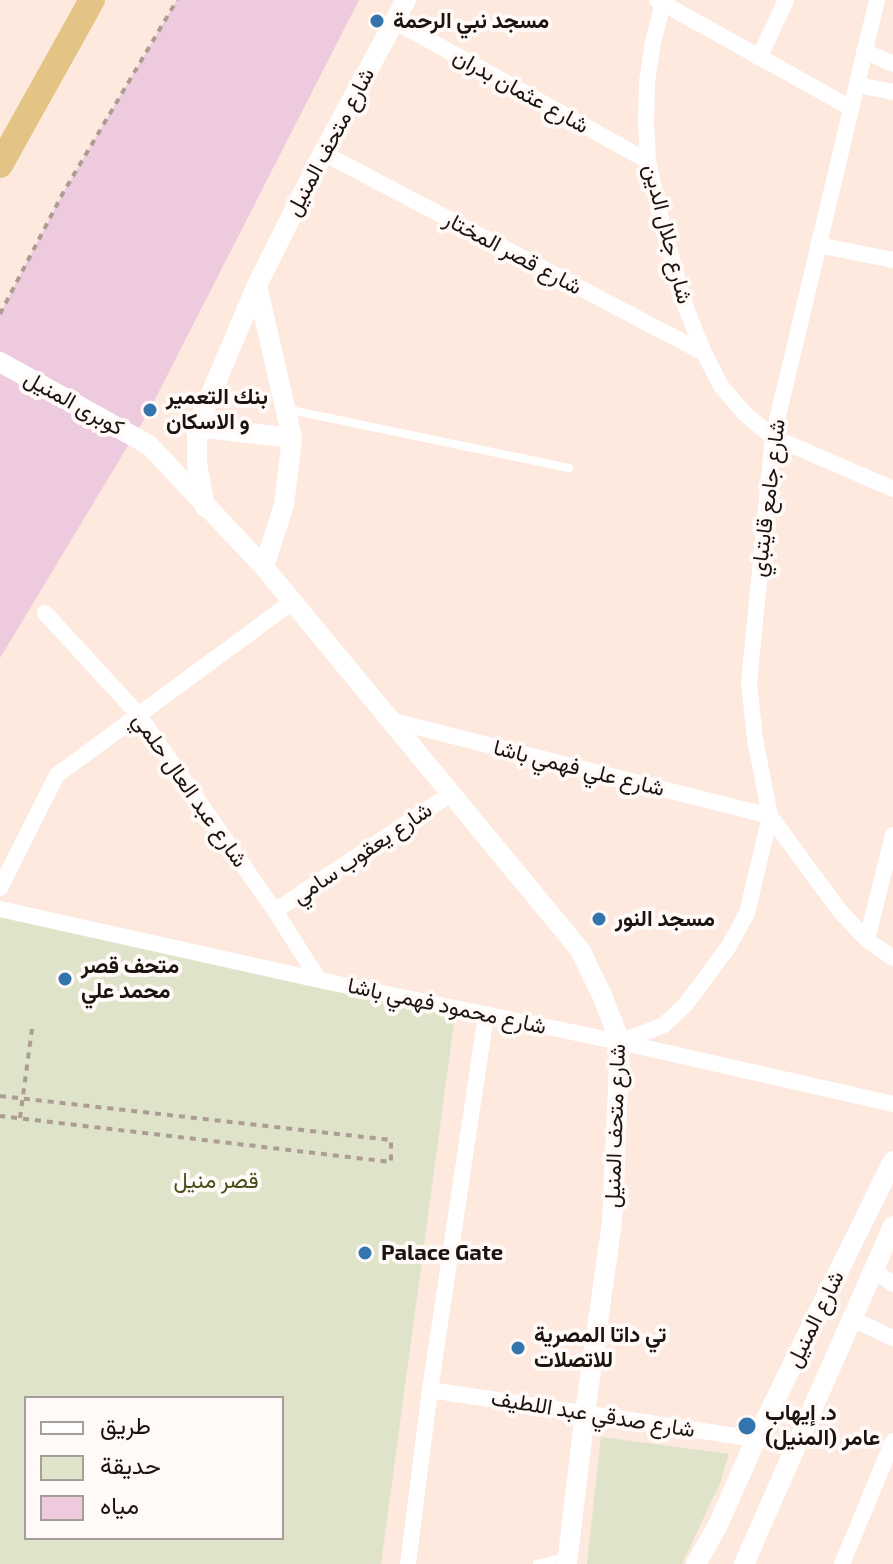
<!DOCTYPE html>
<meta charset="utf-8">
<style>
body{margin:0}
#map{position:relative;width:893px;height:1564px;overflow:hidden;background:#fde9de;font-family:"Exo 2",Vazirmatn,sans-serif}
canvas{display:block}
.legend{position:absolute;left:24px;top:1396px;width:260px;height:144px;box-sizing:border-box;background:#fff9f7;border:2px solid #a49d9a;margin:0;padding:10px 14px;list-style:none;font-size:24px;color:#1b130e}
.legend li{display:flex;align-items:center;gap:16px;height:40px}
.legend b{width:40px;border:2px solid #a49d9a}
</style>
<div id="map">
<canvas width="893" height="1564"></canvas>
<ul class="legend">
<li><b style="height:10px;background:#fff"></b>طريق</li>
<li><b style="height:22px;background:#dee3c9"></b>حديقة</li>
<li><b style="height:22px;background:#edcadd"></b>مياه</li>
</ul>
</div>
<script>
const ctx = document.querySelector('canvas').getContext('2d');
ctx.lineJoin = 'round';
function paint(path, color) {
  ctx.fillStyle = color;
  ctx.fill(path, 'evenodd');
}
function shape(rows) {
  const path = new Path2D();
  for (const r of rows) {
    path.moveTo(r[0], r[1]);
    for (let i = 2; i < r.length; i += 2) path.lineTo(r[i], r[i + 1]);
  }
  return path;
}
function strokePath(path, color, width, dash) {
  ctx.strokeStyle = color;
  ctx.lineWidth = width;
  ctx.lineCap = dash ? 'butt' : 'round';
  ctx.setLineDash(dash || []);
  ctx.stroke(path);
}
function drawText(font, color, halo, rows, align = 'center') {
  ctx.font = font + ' "Exo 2",Vazirmatn,sans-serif';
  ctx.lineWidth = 8;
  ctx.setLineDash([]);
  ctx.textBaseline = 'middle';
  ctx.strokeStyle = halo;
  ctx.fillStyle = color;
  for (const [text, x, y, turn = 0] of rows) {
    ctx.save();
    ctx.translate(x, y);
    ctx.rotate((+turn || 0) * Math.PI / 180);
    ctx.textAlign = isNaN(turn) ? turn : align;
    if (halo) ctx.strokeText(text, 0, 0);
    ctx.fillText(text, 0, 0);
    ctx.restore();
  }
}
paint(shape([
 [0,913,455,1015,381,1564,0,1564],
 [26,1398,282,1398,282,1538,26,1538],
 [601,1437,729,1454,720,1483,682,1564,587,1564]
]), '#dee3c9');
paint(shape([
 [177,0,359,0,149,411,0,658,0,314,63,193]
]), '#edcadd');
strokePath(shape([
 [0,314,63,193,177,0],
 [0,1096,391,1140,391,1162,0,1116],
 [20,1118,32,1029]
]), '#ac9c93', 4, [6, 6]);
strokePath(shape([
 [286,409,569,468],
 [537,1564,567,1557]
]), '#fff', 8);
strokePath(shape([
 [657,0,851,108],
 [664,0,653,42,647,82,646,122,648,161,663,228,686,308,704,353,721,386,745,414,773,437,893,489],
 [877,0,773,437,749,683,755,739,770,816,839,910,867,940,893,958],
 [394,21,648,161],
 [864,51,893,64],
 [759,58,786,0],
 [857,85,893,92],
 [323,153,704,353],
 [818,245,893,260],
 [45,613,138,714,275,911,319,980],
 [389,720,770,816,747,913,729,946,686,1004,664,1025,620,1042],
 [0,888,57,775,292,602],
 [0,909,319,980,620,1042,893,1104],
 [275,911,449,795],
 [867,940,893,835],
 [873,1270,893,1284],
 [850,1318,893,1338],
 [430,1390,756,1439],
 [408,1564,430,1390,486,1015],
 [842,1564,893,1441]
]), '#fff', 16);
strokePath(shape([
 [257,285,292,438,284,505,264,567],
 [0,362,149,445,264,567,580,950,602,995,620,1042,612,1222,585,1413,567,1564],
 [197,427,292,438],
 [205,507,197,463,197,427,257,285,323,153,406,0],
 [696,1564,718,1525,756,1439,893,1161],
 [744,1564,893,1226]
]), '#fff', 20);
strokePath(shape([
 [0,165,92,0]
]), '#e4c484', 26);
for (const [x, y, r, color] of [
 [377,21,8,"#3375ac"],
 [150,410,8,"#3375ac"],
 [599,919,8,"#3375ac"],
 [65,979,8,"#3375ac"],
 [365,1253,8,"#3375ac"],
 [518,1348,8,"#3375ac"],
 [747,1426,10,"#3375ac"]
]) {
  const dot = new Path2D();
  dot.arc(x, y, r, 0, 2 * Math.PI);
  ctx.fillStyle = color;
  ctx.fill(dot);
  strokePath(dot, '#fff9f7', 3);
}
drawText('bold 22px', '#1b130e', '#fff9f7', [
 ["مسجد نبي الرحمة",393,21],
 ["بنك التعمير",166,397],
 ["و الاسكان",166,422],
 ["مسجد النور",615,919],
 ["متحف قصر",81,966],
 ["محمد علي",81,991],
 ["Palace Gate",381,1253],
 ["تي داتا المصرية",534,1335],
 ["للاتصلات",534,1360],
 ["د. إيهاب",765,1413],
 ["عامر (المنيل)",765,1438]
], 'left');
drawText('22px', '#1b130e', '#fff9f7', [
 ["شارع عثمان بدران",521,91,29],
 ["شارع متحف المنيل",330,142,-62],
 ["شارع جلال الدين",668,234,76],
 ["شارع قصر المختار",513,253,28],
 ["كوبرى المنيل",74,403,29],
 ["شارع جامع قايتباي",768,498,-83],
 ["شارع علي فهمي باشا",579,768,14],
 ["شارع عبد العال حلمي",190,790,55],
 ["شارع يعقوب سامي",362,853,-34],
 ["شارع محمود فهمي باشا",447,1006,12],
 ["شارع متحف المنيل",615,1126,-88],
 ["شارع المنيل",815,1319,-64],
 ["شارع صدقي عبد اللطيف",593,1414,9]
]);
drawText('22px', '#454c16', '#fff9f7', [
 ["قصر منيل",216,1181]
]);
</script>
